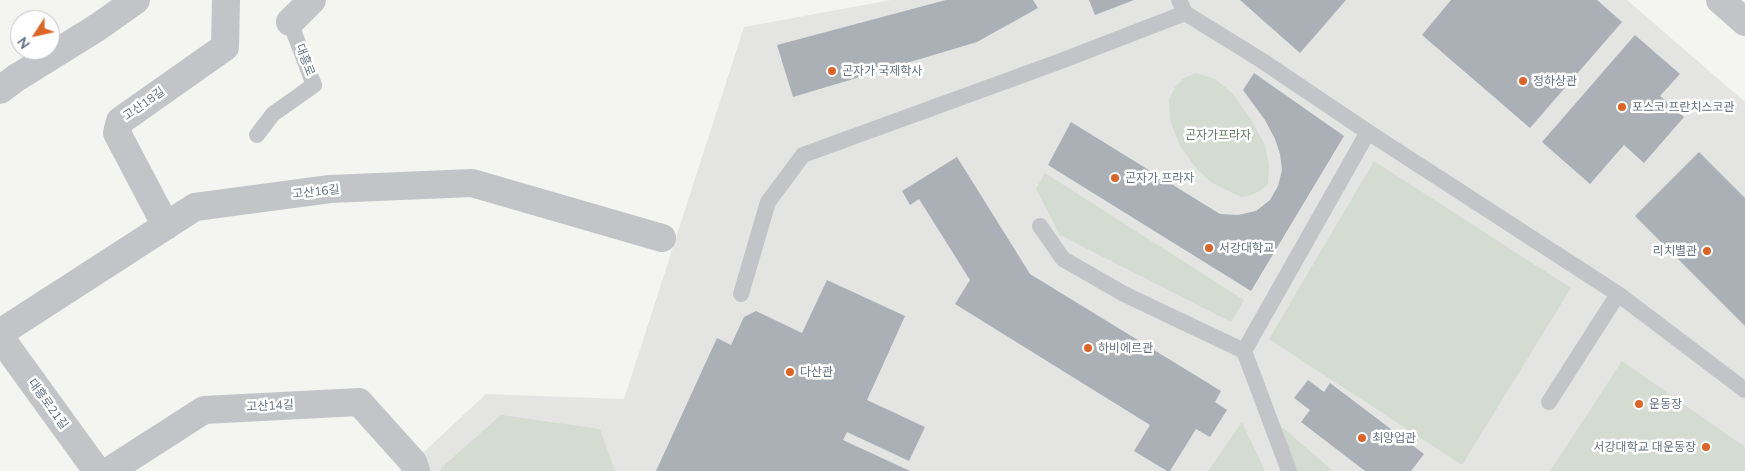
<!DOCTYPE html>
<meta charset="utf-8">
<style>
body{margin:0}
#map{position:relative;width:1745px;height:471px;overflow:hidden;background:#f4f4f0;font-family:Mulish,sans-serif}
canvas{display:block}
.north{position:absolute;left:10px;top:10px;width:50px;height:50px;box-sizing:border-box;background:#fff;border:1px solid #c1c6cc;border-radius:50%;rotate:235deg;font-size:14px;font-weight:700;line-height:20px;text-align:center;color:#647180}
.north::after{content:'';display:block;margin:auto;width:18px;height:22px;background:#de6426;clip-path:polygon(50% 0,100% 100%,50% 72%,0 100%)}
</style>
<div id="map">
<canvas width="1745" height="471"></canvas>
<div class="north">N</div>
</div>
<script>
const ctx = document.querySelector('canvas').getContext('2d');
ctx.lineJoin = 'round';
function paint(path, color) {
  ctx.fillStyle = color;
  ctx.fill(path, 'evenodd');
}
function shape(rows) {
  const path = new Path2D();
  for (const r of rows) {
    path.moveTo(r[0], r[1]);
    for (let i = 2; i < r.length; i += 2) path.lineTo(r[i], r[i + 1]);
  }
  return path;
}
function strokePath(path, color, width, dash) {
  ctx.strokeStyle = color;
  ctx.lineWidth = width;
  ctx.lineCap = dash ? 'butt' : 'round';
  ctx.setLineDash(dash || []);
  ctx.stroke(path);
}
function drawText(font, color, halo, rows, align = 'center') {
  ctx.font = font + ' Mulish,"Noto Sans KR",sans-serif';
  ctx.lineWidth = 5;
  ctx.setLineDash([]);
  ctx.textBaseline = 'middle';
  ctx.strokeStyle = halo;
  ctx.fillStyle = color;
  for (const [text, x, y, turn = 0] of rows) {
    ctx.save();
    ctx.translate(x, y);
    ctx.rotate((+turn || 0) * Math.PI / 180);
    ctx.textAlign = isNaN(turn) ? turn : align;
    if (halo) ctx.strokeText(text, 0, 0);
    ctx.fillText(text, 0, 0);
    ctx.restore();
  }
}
paint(shape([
 [891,0,1627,0,1745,102,1745,471,413,471,413,462,486,394,624,399,744,27]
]), '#e4e5e3');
paint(shape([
 [1196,73,1215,79,1232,93,1250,118,1265,145,1269,165,1268,184,1260,191,1249,196,1241,197,1212,183,1195,167,1179,144,1170,120,1169,100,1175,87,1184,78],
 [1374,161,1571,288,1462,465,1269,339],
 [1045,173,1244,300,1231,322,1060,235,1036,189],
 [1622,361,1745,447,1745,471,1550,471],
 [501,415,600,429,615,471,441,471,441,468],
 [1242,422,1265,471,1208,471],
 [1282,427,1333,471,1295,471,1277,435]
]), '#d4dbd1');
paint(shape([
 [946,0,1033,0,1038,8,977,42,793,97,777,45],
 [1089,0,1134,0,1095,15],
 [1240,0,1346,0,1300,53],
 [1451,0,1597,0,1622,22,1530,128,1422,35],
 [1635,35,1680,74,1660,96,1684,117,1644,163,1624,145,1590,184,1542,142],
 [1254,73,1344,136,1251,291,1048,165,1071,122,1220,214,1238,215,1256,211,1270,200,1278,186,1282,170,1280,154,1275,139,1265,120,1243,90],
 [1699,152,1745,198,1745,326,1635,216],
 [957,157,1030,274,1221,391,1215,402,1227,410,1210,437,1196,429,1170,471,1167,471,1134,451,1150,425,955,304,970,280,919,199,910,205,902,191],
 [827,280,905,316,867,400,925,427,909,461,847,432,843,440,910,471,656,471,717,338,731,345,744,317,756,311,802,333],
 [1308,380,1324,392,1330,383,1424,454,1411,471,1365,471,1301,422,1310,410,1294,398]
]), '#aab0b6');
strokePath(shape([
 [1179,0,1185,13,1261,60,1368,132,1244,351],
 [1368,132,1618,294,1745,390],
 [257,135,273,114,314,85,290,22],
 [1040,226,1063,259,1124,294,1244,351,1289,471],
 [741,294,768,202,803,155,1061,61,1185,13],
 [1549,402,1618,294]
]), '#c2c4c8', 16);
strokePath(shape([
 [1720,0,1745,22],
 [290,22,312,0],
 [0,90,16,78,98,27,136,0],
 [166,226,117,133,120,121,225,47,226,0],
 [0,333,195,207,330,189,472,183,662,238],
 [0,337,97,471],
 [109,471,204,410,359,402,413,462,416,471]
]), '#c2c4c8', 28);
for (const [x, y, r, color] of [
 [832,71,5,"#de6426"],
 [1523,81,5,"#de6426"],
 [1622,107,5,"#de6426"],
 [1115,178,5,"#de6426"],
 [1209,248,5,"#de6426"],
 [1707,251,5,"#de6426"],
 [1088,348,5,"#de6426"],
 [790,372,5,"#de6426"],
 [1639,404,5,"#de6426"],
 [1362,438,5,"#de6426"],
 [1706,447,5,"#de6426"]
]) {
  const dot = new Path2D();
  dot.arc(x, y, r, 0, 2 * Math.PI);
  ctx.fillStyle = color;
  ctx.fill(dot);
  strokePath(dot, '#fff', 2);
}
drawText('12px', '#647180', '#fff', [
 ["대흥로",305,60,69],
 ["고산18길",144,104,-35],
 ["고산16길",316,192,-6],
 ["대흥로21길",48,404,54],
 ["고산14길",270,406,-3]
]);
drawText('12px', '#647180', '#fff', [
 ["곤자가 국제학사",842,71],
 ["정하상관",1533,81],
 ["포스코 프란치스코관",1632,107],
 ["곤자가 프라자",1125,178],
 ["서강대학교",1219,248],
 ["리치별관",1697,251,"right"],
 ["하비에르관",1098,348],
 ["다산관",800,372],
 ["운동장",1649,404],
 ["최양업관",1372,438],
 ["서강대학교 대운동장",1696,447,"right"]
], 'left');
drawText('12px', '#647862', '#fff', [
 ["곤자가프라자",1218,135]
]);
</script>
